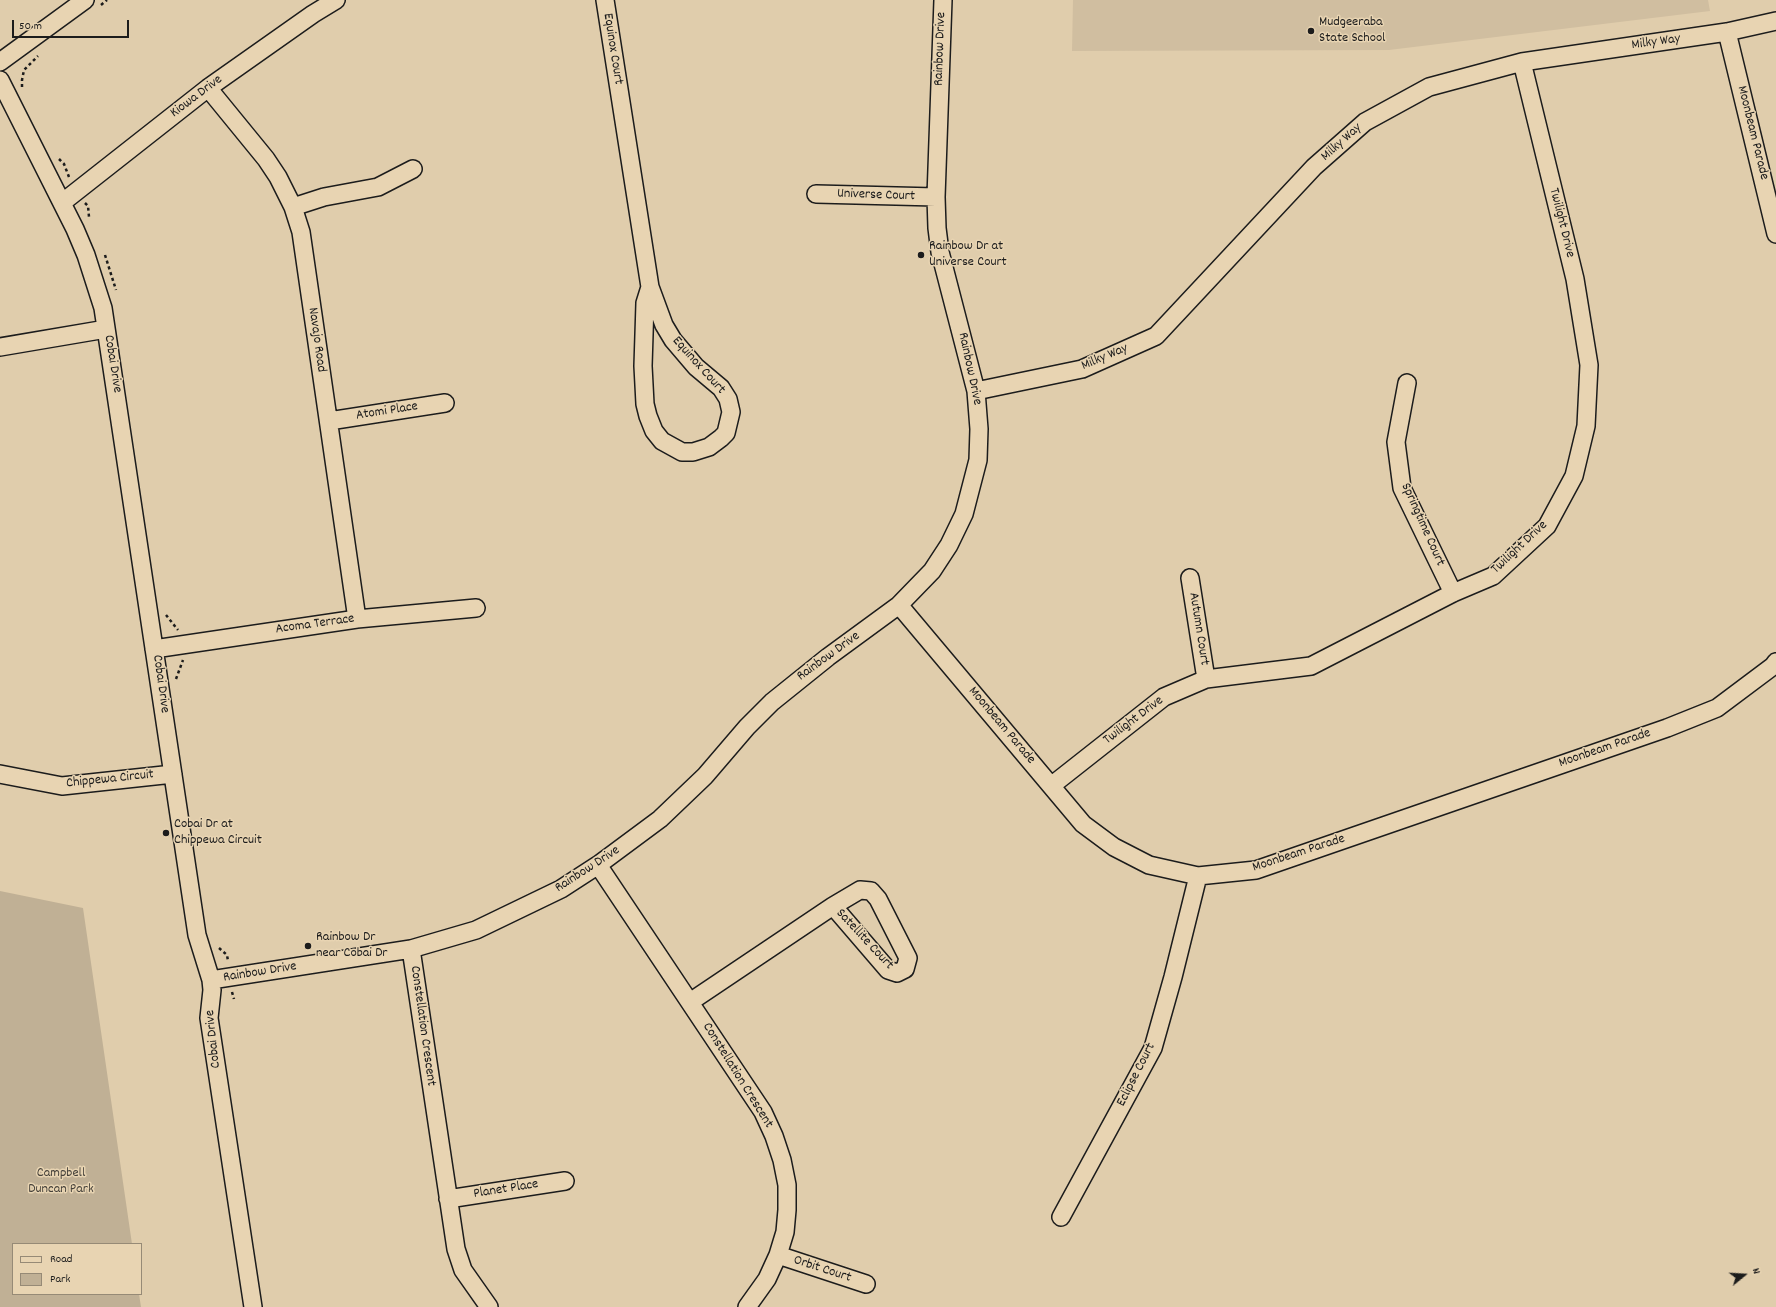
<!DOCTYPE html>
<style>
body{margin:0}
#map{position:relative;width:1776px;height:1307px;overflow:hidden;background:#e0cdac;font-family:Dekko,sans-serif}
canvas{display:block}
.legend{position:absolute;left:12px;top:1243px;width:130px;height:52px;box-sizing:border-box;background:#e8d4b2;border:1px solid #968a76;margin:0;padding:5px 7px;list-style:none;font-size:12px;color:#1c1c1c}
.legend li{display:flex;align-items:center;gap:8px;height:20px}
.legend b{width:20px;border:1px solid #968a76}
.north{position:absolute;left:1724px;top:1255px;width:40px;height:40px;-webkit-text-stroke:3px #e8d4b2;paint-order:stroke;rotate:72deg;font-size:11px;font-weight:700;line-height:16px;text-align:center;color:#1c1c1c}
.north::after{content:'';display:block;margin:auto;width:14px;height:18px;background:#1c1c1c;clip-path:polygon(50% 0,100% 100%,50% 72%,0 100%)}
.scale{position:absolute;left:12px;top:20px;width:117px;height:18px;box-sizing:border-box;border:2px solid #1c1c1c;border-top:0;padding-left:5px;font-size:12px;line-height:14px;white-space:nowrap;color:#1c1c1c;-webkit-text-stroke:3px #e8d4b2;paint-order:stroke}
</style>
<div id="map">
<canvas width="1776" height="1307"></canvas>
<ul class="legend">
<li><b style="height:5px;background:#e8d4b2"></b>Road</li>
<li><b style="height:11px;background:#c0b095"></b>Park</li>
</ul>
<div class="north">N</div>
<div class="scale">50 m</div>
</div>
<script>
const ctx = document.querySelector('canvas').getContext('2d');
ctx.lineJoin = 'round';
function paint(path, color) {
  ctx.fillStyle = color;
  ctx.fill(path, 'evenodd');
}
function shape(rows) {
  const path = new Path2D();
  for (const r of rows) {
    path.moveTo(r[0], r[1]);
    for (let i = 2; i < r.length; i += 2) path.lineTo(r[i], r[i + 1]);
  }
  return path;
}
function strokePath(path, color, width, dash) {
  ctx.strokeStyle = color;
  ctx.lineWidth = width;
  ctx.lineCap = dash ? 'butt' : 'round';
  ctx.setLineDash(dash || []);
  ctx.stroke(path);
}
function drawText(font, color, halo, rows, align = 'center') {
  ctx.font = font + ' Dekko,sans-serif';
  ctx.lineWidth = 3;
  ctx.setLineDash([]);
  ctx.textBaseline = 'middle';
  ctx.strokeStyle = halo;
  ctx.fillStyle = color;
  for (const [text, x, y, turn = 0] of rows) {
    ctx.save();
    ctx.translate(x, y);
    ctx.rotate((+turn || 0) * Math.PI / 180);
    ctx.textAlign = isNaN(turn) ? turn : align;
    if (halo) ctx.strokeText(text, 0, 0);
    ctx.fillText(text, 0, 0);
    ctx.restore();
  }
}
paint(shape([
 [1073,0,1708,0,1710,11,1389,50,1072,51]
]), '#d0bea0');
paint(shape([
 [0,891,83,908,132,1244,13,1244,13,1294,139,1294,141,1307,0,1307]
]), '#c0b095');
const minor = shape([
 [605,0,650,287,664,325,673,340,696,367,721,388,728,399,731,412,726,433,721,438,709,447,693,452,682,452,662,441,654,431,648,416,645,404,643,366,645,303,650,287],
 [1727,32,1776,234],
 [0,62,85,0],
 [0,80,75,229,86,255,103,308,197,935,211,980,212,990,209,1018,253,1307],
 [208,88,266,159,278,177,293,207,301,232,357,619],
 [816,194,936,197],
 [63,202,208,88,313,14,336,0],
 [293,207,324,197,378,187,413,169],
 [0,347,106,329],
 [1407,383,1396,442,1402,488,1453,593],
 [976,391,1082,369,1156,336,1314,167,1365,122,1429,87,1522,62,1727,32,1776,21],
 [329,421,445,403],
 [1190,578,1206,679],
 [899,605,1083,824,1114,847,1149,865,1198,876,1256,870,1667,728,1717,708,1773,666,1776,662],
 [154,649,357,619,476,608],
 [0,774,62,786,173,774],
 [1051,786,1164,697,1206,679,1311,666,1453,593,1493,576,1547,526,1574,476,1586,426,1589,365,1575,279,1522,62],
 [598,865,763,1112,774,1136,782,1160,787,1185,787,1210,785,1232,778,1255,767,1279,747,1307],
 [411,949,456,1249,463,1270,489,1307],
 [211,980,411,949,476,930,561,889,598,865,660,819,705,776,747,727,772,702,828,657,899,605,932,571,949,545,964,514,978,460,979,429,976,391,940,252,937,228,936,197,943,0],
 [690,1002,833,906,860,890,871,891,878,899,908,958,905,969,897,973,888,970,833,906],
 [448,1199,565,1181],
 [1061,1217,1153,1048,1173,977,1198,876],
 [778,1255,866,1284]
]);
strokePath(minor, '#1c1c1c', 20);
strokePath(shape([
 [101,5,107,0],
 [22,87,22,80,24,70,38,56],
 [59,159,64,164,69,177],
 [85,203,88,206,89,217],
 [105,255,116,290],
 [166,615,178,630],
 [176,679,183,660],
 [219,948,227,955,228,961],
 [232,992,234,999]
]), '#1c1c1c', 2.5, [3, 3]);
strokePath(minor, '#e8d4b2', 17);
for (const [x, y, r, color] of [
 [1311,31,4,"#1c1c1c"],
 [921,255,4,"#1c1c1c"],
 [166,833,4,"#1c1c1c"],
 [308,946,4,"#1c1c1c"]
]) {
  const dot = new Path2D();
  dot.arc(x, y, r, 0, 2 * Math.PI);
  ctx.fillStyle = color;
  ctx.fill(dot);
  strokePath(dot, '#e8d4b2', 1.5);
}
drawText('14px', '#1c1c1c', '#e8d4b2', [
 ["Mudgeeraba",1319,23],
 ["State School",1319,39],
 ["Rainbow Dr at",929,247],
 ["Universe Court",929,263],
 ["Cobai Dr at",174,825],
 ["Chippewa Circuit",174,841],
 ["Rainbow Dr",316,938],
 ["near Cobai Dr",316,954]
], 'left');
drawText('14px', '#1c1c1c', '#e8d4b2', [
 ["Milky Way",1656,43,-8],
 ["Equinox Court",612,49,81],
 ["Rainbow Drive",941,49,-88],
 ["Kiowa Drive",197,97,-37],
 ["Moonbeam Parade",1752,133,76],
 ["Milky Way",1342,143,-42],
 ["Universe Court",876,196,2],
 ["Twilight Drive",1561,223,76],
 ["Navajo Road",316,340,82],
 ["Milky Way",1105,358,-23],
 ["Cobai Drive",112,364,81],
 ["Equinox Court",698,366,48],
 ["Rainbow Drive",969,369,78],
 ["Atomi Place",387,412,-9],
 ["Springtime Court",1422,525,66],
 ["Twilight Drive",1520,548,-43],
 ["Acoma Terrace",315,625,-8],
 ["Autumn Court",1198,629,81],
 ["Rainbow Drive",829,657,-36],
 ["Cobai Drive",160,684,82],
 ["Twilight Drive",1134,721,-37],
 ["Moonbeam Parade",1001,726,50],
 ["Moonbeam Parade",1605,749,-19],
 ["Chippewa Circuit",110,780,-6],
 ["Moonbeam Parade",1299,854,-18],
 ["Rainbow Drive",588,870,-33],
 ["Satellite Court",864,940,47],
 ["Rainbow Drive",260,973,-9],
 ["Constellation Crescent",422,1026,82],
 ["Cobai Drive",214,1039,-96],
 ["Eclipse Court",1137,1075,-63],
 ["Constellation Crescent",737,1076,58],
 ["Planet Place",506,1190,-9],
 ["Orbit Court",822,1270,18]
]);
drawText('14px', '#45413a', '#e8d4b2', [
 ["Campbell",61,1174],
 ["Duncan Park",61,1190]
]);
</script>
